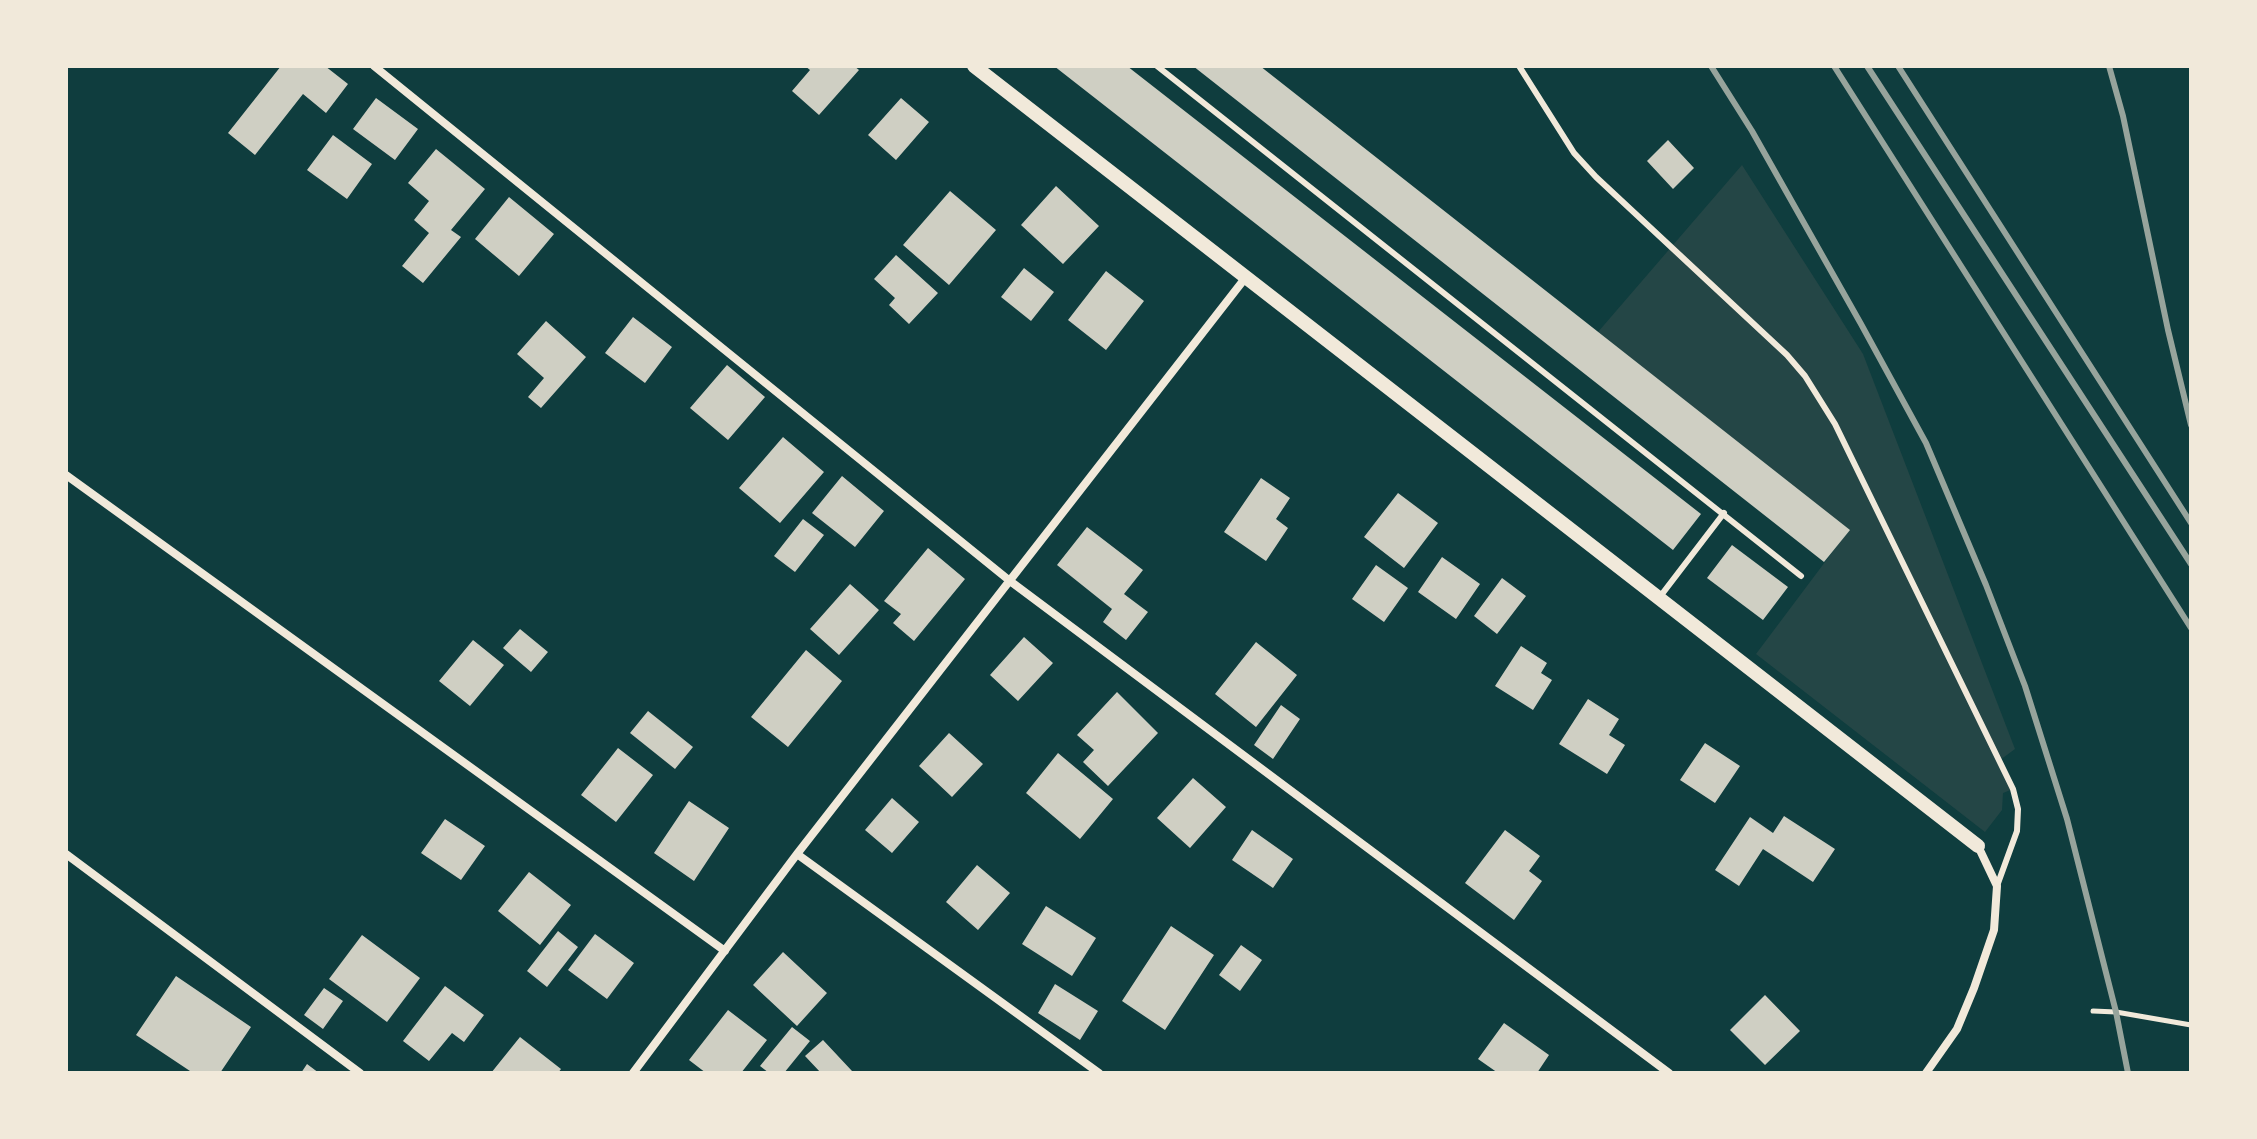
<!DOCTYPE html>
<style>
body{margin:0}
#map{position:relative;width:2257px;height:1139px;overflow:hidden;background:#0f3d3e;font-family:Lora,serif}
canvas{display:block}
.frame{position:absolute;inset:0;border:68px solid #f1e9da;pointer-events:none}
</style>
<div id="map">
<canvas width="2257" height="1139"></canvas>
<div class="frame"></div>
</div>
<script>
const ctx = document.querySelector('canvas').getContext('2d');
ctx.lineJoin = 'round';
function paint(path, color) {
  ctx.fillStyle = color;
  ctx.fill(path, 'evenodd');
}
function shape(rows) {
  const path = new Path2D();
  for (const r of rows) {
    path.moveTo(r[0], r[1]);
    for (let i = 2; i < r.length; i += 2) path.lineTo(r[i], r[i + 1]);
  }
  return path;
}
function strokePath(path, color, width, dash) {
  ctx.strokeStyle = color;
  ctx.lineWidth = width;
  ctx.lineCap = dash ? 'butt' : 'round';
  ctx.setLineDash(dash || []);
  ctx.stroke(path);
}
paint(shape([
 [1742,165,1863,354,2015,749,2000,760,2013,789,2003,793,2002,810,1985,832,1756,654,1849,530,1598,332]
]), '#244646');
paint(shape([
 [281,66,325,66,348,84,326,113,303,94,255,155,228,133],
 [805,66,854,66,859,70,819,115,792,91,810,70],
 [1054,66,1127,66,1701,514,1673,550],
 [1193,66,1260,66,1850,530,1824,562],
 [376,98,418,129,395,160,353,129],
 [901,98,929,122,896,160,868,135],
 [333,135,372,164,347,199,307,170],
 [1668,140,1694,168,1673,189,1647,161],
 [436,149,485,189,451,230,461,237,423,283,402,266,429,233,414,220,429,201,408,183],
 [1056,186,1099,226,1063,264,1021,225],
 [950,191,996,230,949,285,903,245],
 [509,197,554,234,519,276,475,239],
 [896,255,938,293,909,324,889,305,895,298,874,279],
 [1024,268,1054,292,1031,321,1001,297],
 [1106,271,1144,301,1106,350,1068,320],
 [633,317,672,347,645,383,605,353],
 [546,321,586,357,541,408,528,397,544,378,517,354],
 [727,365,765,397,728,440,690,408],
 [783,437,824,472,780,523,739,488],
 [842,476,884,511,855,547,812,513],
 [1261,478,1290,498,1276,519,1288,528,1266,561,1224,532],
 [1398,493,1438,523,1404,568,1364,537],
 [803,519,824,535,795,572,774,556],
 [1087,527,1143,570,1124,594,1148,612,1126,640,1103,622,1112,609,1057,565],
 [1732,545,1788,587,1763,620,1707,578],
 [928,548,965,579,914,641,893,623,901,614,884,601],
 [1442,557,1480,584,1456,619,1418,592],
 [1376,565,1408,588,1384,622,1352,599],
 [1502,578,1526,596,1497,634,1474,616],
 [850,584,879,610,839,655,810,629],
 [520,629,548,652,531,672,503,648],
 [1024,637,1053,663,1018,701,990,675],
 [473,640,504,665,470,706,439,681],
 [1256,642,1297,675,1256,727,1215,694],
 [1521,646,1547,663,1541,673,1552,680,1533,710,1495,686],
 [806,650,842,681,788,747,751,717],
 [1117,692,1158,733,1108,786,1083,762,1094,750,1077,735],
 [1588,699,1619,719,1609,735,1625,745,1607,774,1559,744],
 [1281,705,1300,719,1273,759,1254,745],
 [648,711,693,747,675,769,630,733],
 [949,733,983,764,952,797,919,766],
 [1705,743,1740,766,1715,803,1680,780],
 [618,748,653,775,616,822,581,795],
 [1058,753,1113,799,1080,839,1026,793],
 [1193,778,1226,807,1190,848,1157,818],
 [892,798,919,822,892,853,865,830],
 [689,801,729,828,694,881,654,853],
 [1784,816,1835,849,1813,882,1763,849,1739,886,1715,870,1750,817,1773,833],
 [445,819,485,846,461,880,421,853],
 [1252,830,1293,859,1273,888,1232,860],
 [1505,830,1540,856,1529,871,1542,881,1514,920,1465,883],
 [977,865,1010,893,978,930,946,902],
 [529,872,571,905,540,945,498,911],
 [1046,906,1096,938,1072,976,1022,944],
 [1171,926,1214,955,1165,1030,1122,1001],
 [558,931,578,947,547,987,527,971],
 [595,934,634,963,607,999,568,970],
 [362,935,420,978,387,1022,329,979],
 [1241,945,1262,960,1240,991,1219,975],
 [783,952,827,993,797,1026,753,985],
 [176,976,251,1027,220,1073,193,1073,136,1035],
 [1055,984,1098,1011,1080,1040,1038,1013],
 [445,986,484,1015,464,1042,452,1033,429,1061,403,1041],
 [324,988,343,1001,323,1029,304,1015],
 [1765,995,1800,1031,1765,1065,1730,1030],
 [728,1010,767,1040,741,1073,706,1073,689,1060],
 [1504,1023,1549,1055,1537,1073,1498,1073,1478,1059],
 [792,1027,810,1041,784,1073,769,1073,760,1066],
 [520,1037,561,1069,558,1073,491,1073],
 [823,1040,852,1071,850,1073,821,1073,805,1056],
 [307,1064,319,1073,301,1073]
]), '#cfcfc3');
strokePath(shape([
 [2093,1011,2116,1012,2191,1025]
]), '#f1e9da', 5);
strokePath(shape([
 [1157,66,1801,576],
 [1519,66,1574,153,1596,177,1787,355,1805,376,1835,424,2013,789,2018,809,2017,831,1997,886],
 [1659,598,1724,513]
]), '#f1e9da', 6);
strokePath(shape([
 [374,66,1010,581,1669,1073],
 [66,475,725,951],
 [66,854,360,1073],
 [797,854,1099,1073],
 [633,1073,797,854,1246,277],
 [1926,1073,1957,1029,1974,988,1994,930,1997,886,1978,846]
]), '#f1e9da', 8);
strokePath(shape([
 [974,66,1978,846]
]), '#f1e9da', 14);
strokePath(shape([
 [1711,66,1752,131,1861,324,1926,443,1986,585,2025,686,2067,819,2116,1012,2128,1073],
 [1834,66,2191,628],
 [1867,66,2191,564],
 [1898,66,2191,523],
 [2109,66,2123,116,2168,330,2191,425]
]), '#97a49c', 6);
</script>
